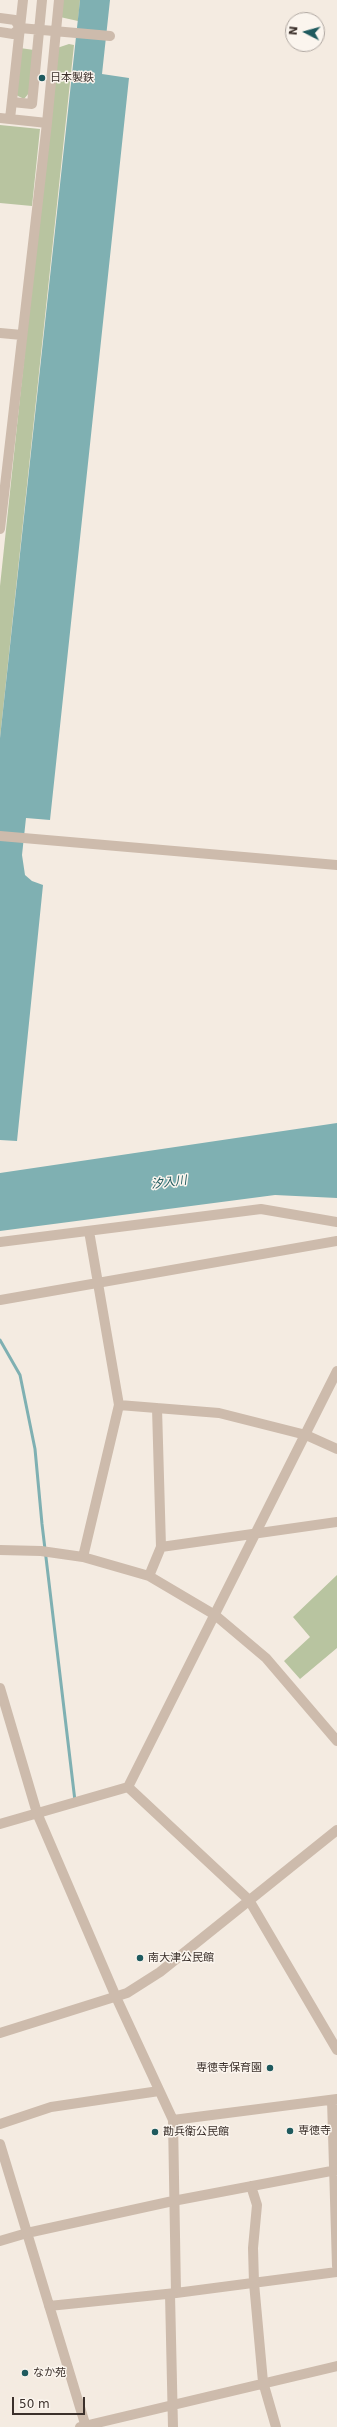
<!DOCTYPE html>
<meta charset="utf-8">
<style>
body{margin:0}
#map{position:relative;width:337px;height:2427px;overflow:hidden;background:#f4ebe1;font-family:"DejaVu Sans",sans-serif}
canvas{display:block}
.north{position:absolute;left:285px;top:12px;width:40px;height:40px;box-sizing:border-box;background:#fbf5ee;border:1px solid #aea6a0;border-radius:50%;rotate:276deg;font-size:11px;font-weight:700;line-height:16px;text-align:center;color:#3b302b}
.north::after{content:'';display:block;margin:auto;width:14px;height:18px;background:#1f5a5e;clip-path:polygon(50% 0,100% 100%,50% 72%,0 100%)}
.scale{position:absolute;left:12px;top:2397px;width:73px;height:18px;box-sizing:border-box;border:2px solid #3b302b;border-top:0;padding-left:5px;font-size:12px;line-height:14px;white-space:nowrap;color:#3b302b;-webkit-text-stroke:3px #fbf5ee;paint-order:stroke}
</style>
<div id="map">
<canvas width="337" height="2427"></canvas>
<div class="north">N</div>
<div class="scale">50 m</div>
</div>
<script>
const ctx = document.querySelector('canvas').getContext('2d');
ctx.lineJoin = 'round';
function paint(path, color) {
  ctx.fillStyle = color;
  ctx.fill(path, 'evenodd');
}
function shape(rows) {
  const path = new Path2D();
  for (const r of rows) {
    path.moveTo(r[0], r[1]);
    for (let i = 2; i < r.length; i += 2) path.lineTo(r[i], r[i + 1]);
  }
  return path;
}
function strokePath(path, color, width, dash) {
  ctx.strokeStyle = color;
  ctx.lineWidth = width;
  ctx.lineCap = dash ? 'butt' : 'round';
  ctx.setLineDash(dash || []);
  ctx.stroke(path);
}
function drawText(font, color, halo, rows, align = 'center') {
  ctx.font = font + ' "DejaVu Sans","Noto Sans JP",sans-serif';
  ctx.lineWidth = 3;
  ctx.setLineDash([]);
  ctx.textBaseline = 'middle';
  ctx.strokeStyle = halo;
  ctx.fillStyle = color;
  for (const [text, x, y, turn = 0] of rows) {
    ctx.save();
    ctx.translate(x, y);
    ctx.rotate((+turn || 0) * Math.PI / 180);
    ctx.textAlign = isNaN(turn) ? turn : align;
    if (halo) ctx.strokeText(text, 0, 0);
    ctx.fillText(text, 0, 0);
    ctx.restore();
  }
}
paint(shape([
 [62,0,80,0,78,21,60,17],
 [69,44,74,45,0,738,0,586,57,48],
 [20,48,34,50,29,93,24,99,16,95],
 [0,125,40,129,32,206,0,203],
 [337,1575,337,1648,300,1679,284,1661,310,1637,293,1617]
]), '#b8c4a0');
paint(shape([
 [80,0,110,0,102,74,129,78,50,820,26,818,22,855,25,875,32,881,43,885,17,1141,0,1140,0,738],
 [337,1123,337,1198,275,1195,0,1231,0,1173]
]), '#7fb0b2');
strokePath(shape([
 [0,1340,20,1375,35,1449,42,1524,75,1801]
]), '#7fb0b2', 3);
strokePath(shape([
 [0,18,15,20,20,28],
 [20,28,110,36],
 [0,32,13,34,20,28],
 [12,102,32,104,42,0],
 [0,118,47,123],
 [10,119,23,0],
 [0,333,22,335],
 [0,529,47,123,59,0],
 [0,836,337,865],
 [0,1242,261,1209,337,1222],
 [0,1300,337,1241],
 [119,1405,219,1413,306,1435,337,1449],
 [161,1547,337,1522],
 [0,1550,41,1551,83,1557,149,1576,215,1615,266,1658,337,1741],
 [83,1557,119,1405,89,1231],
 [149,1576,161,1547,157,1408],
 [0,1688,37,1813,116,1997,173,2120,176,2293],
 [128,1787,249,1900,337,2050],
 [0,1824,128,1787,337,1371],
 [0,2033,127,1993,160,1972,337,1830],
 [332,2100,337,2266],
 [173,2120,337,2099],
 [0,2124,51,2107,159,2091],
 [0,2144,86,2427],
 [251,2186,257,2205,253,2248,254,2283,263,2382,276,2427],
 [0,2241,27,2233,173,2201,337,2170],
 [170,2294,173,2427],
 [49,2306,176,2293,337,2272],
 [80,2427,337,2366]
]), '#cdbbac', 10);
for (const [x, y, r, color] of [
 [42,78,4,"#1f5a5e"],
 [140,1958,4,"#1f5a5e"],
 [270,2068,4,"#1f5a5e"],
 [290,2131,4,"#1f5a5e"],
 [155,2132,4,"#1f5a5e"],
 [25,2373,4,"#1f5a5e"]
]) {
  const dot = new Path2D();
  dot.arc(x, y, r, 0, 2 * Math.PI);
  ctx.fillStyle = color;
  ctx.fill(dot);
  strokePath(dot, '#fbf5ee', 1.5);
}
drawText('11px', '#3b302b', '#fbf5ee', [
 ["日本製鉄",50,78],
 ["南大津公民館",148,1958],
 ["専徳寺保育園",262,2068,"right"],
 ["専徳寺",298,2131],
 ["勘兵衛公民館",163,2132],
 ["なか苑",33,2373]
], 'left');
drawText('italic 12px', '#1f5a5e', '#fbf5ee', [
 ["汐入川",169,1183,-7]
]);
</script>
